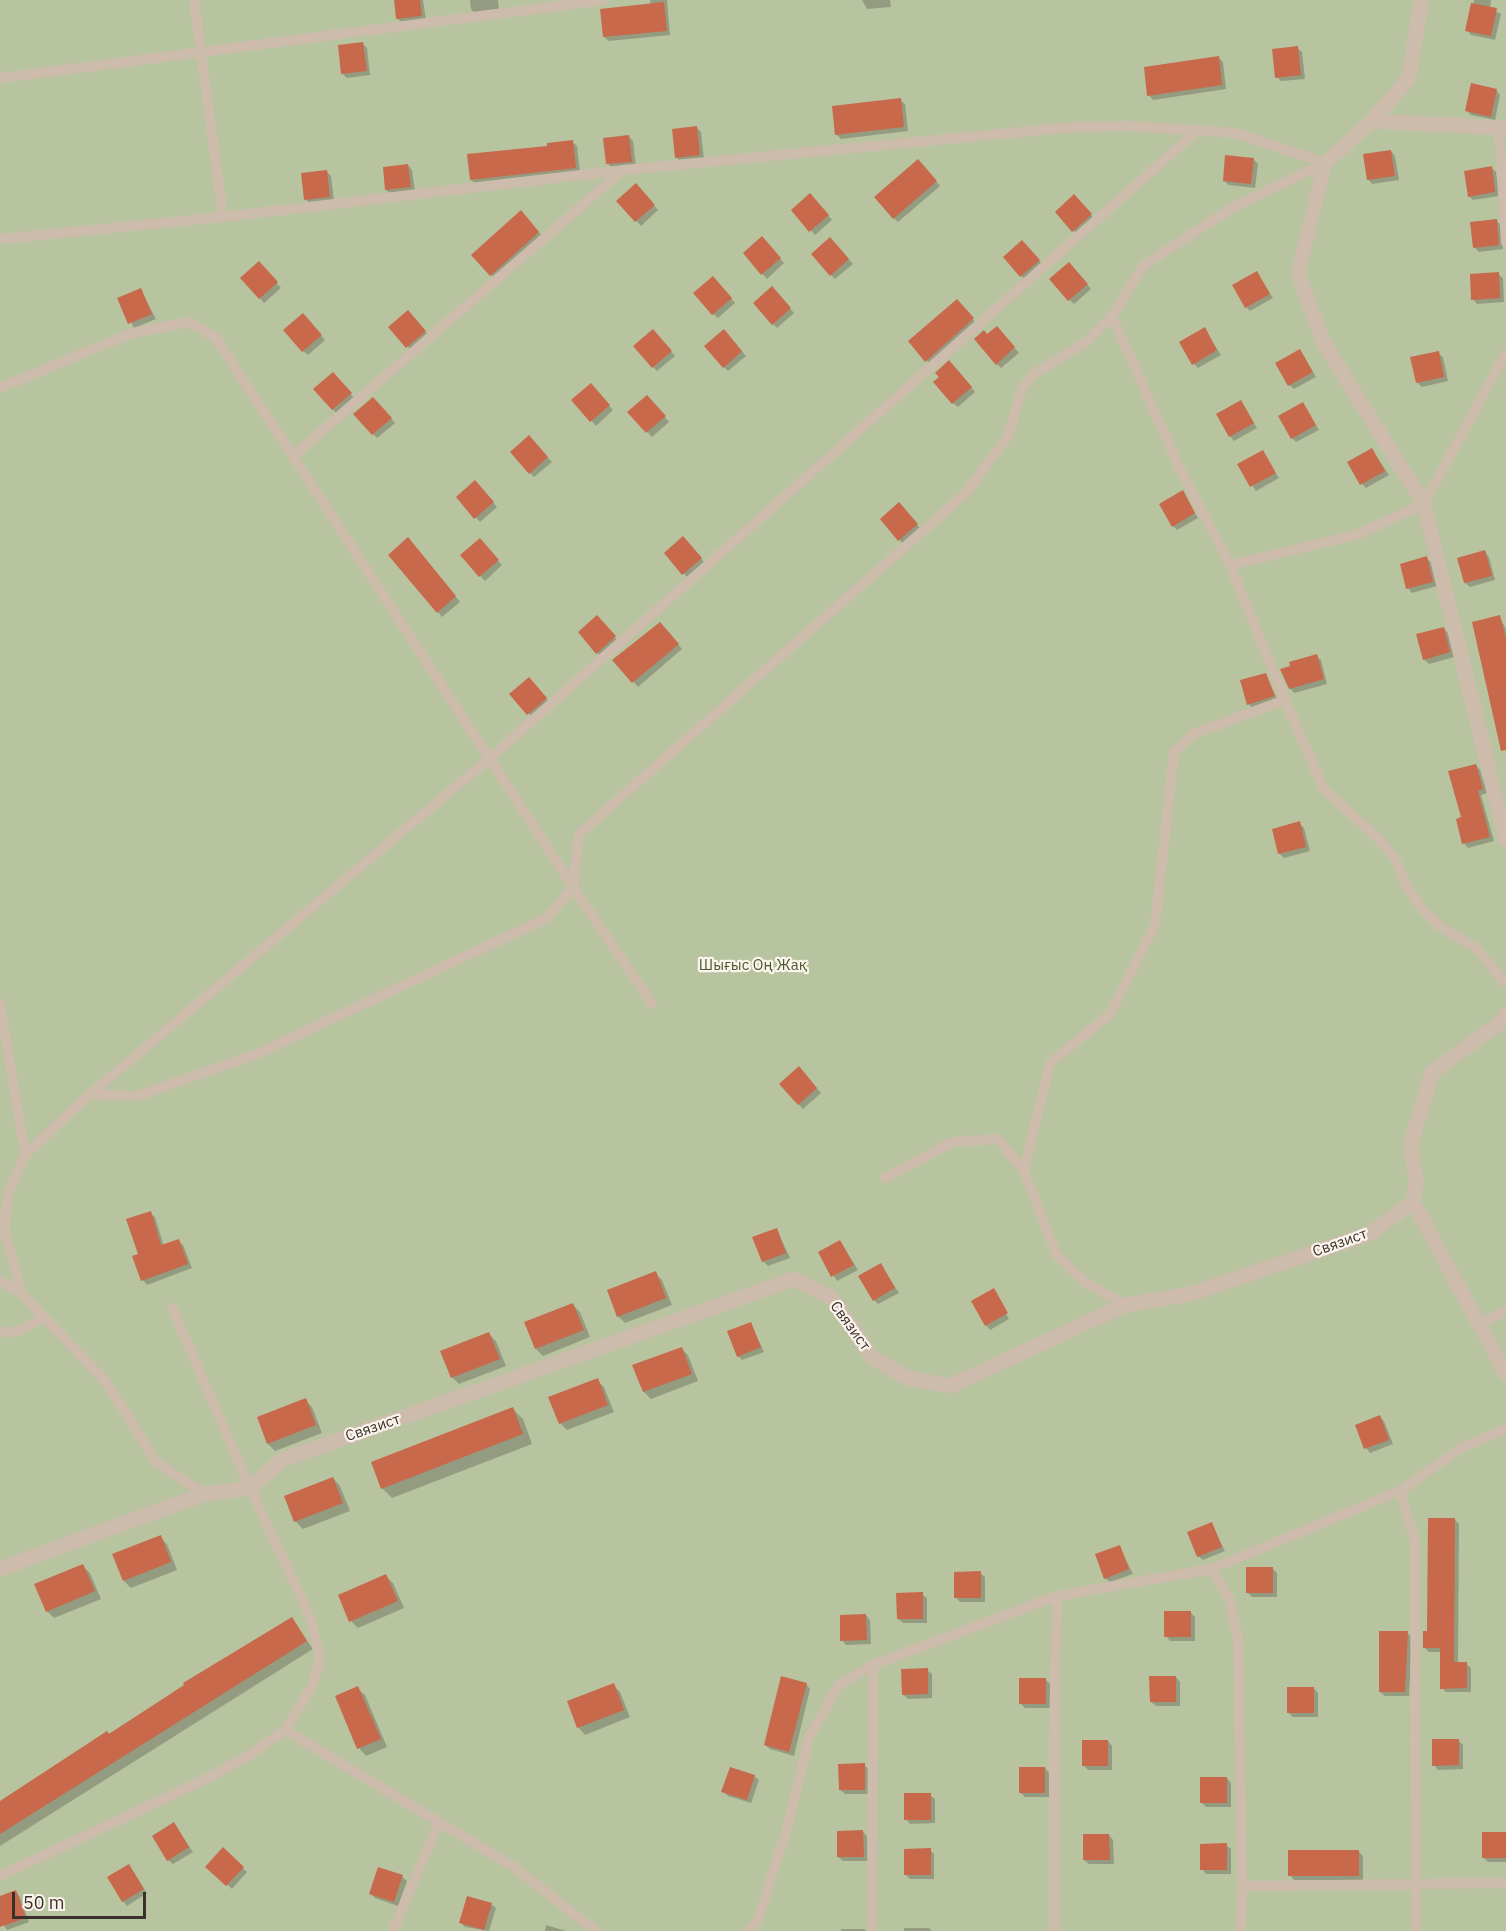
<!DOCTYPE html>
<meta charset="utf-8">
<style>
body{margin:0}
#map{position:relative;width:1506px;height:1931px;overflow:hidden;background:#f4ebe1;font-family:"IBM Plex Sans",sans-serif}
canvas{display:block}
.scale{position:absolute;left:12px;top:1892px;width:134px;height:27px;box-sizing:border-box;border:3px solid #3b302b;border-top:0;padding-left:8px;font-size:18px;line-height:21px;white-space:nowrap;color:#3b302b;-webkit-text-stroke:4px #fbf5ee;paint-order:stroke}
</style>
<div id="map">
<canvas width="1506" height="1931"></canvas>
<div class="scale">50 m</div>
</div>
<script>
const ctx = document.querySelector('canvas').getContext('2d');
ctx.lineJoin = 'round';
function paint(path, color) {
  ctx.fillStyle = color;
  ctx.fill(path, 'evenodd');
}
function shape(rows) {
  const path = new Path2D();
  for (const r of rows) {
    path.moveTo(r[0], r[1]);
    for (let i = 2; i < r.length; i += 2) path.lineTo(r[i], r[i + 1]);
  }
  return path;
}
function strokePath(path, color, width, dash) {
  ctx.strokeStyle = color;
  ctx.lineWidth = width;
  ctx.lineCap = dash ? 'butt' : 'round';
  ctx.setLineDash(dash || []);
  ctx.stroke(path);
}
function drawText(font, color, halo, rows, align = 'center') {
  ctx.font = font + ' "IBM Plex Sans",sans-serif';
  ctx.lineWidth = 4.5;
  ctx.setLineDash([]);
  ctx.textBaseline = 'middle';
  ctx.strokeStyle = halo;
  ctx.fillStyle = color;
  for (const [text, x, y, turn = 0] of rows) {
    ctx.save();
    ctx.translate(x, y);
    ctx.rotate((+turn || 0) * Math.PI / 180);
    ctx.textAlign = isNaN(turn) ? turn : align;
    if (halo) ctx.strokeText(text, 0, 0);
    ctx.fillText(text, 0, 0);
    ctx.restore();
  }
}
paint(shape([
 [0,0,1506,0,1506,1931,0,1931]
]), '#b8c4a0');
paint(shape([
 [395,0,423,0,426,20,402,23,398,19],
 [470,0,498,0,499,11,475,14,471,9],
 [650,0,667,0,670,35,609,41,604,37,651,5],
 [862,0,890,0,891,7,867,9],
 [1474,0,1491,0,1490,8,1501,14,1495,40,1471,35,1467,30],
 [363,44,367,48,370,75,347,78,342,73],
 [1297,48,1302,52,1305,79,1281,81,1277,77],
 [1219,58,1223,62,1226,89,1153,100,1149,95],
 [1496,90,1500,95,1495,120,1471,115,1467,111],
 [900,100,905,104,908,131,841,139,836,134],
 [697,128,701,132,704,159,680,161,676,157],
 [629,137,633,141,636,166,612,168,608,164],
 [572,142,577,146,580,172,476,184,471,180,549,147],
 [1391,151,1395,156,1399,180,1372,184,1368,179],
 [1254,160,1258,164,1255,188,1229,185,1224,181],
 [408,165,412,170,415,191,391,194,386,190],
 [923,165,940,186,898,222,894,218],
 [1492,168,1496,172,1499,196,1473,200,1469,196],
 [327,172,331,176,334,201,310,204,306,199],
 [640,190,658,210,641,226,618,201],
 [814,199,832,220,815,235,793,210],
 [1079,201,1095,220,1078,235,1073,230],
 [525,217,543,237,495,279,491,275],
 [1497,221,1501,225,1503,249,1479,252,1474,247],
 [766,243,784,263,767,279,745,254],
 [835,243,853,264,835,279,831,275],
 [1026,246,1043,265,1026,281,1005,257],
 [263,267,281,288,264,303,242,278],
 [1073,268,1091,289,1074,304,1070,300],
 [1257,273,1273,298,1250,311,1246,307],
 [1498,274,1503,278,1504,302,1477,304,1473,299],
 [717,282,735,303,718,318,713,314],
 [140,289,156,319,134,328,119,299],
 [777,293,794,313,777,328,773,324],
 [961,306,977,324,931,365,910,342],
 [412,316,429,336,412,351,390,327],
 [307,319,325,340,308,355,303,351],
 [1204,329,1221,355,1198,368,1194,364],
 [1001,332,1019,353,1001,368,997,364],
 [728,335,746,356,728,371,724,367],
 [657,336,675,356,657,371,653,367],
 [1300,351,1316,377,1294,389,1289,385],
 [1438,353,1443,357,1448,381,1422,387,1417,382],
 [954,367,975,392,958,407,953,403],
 [337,378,355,399,337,414,315,389],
 [595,390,613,410,596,426,574,401],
 [651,401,669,422,652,437,629,412],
 [1241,402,1257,428,1234,441,1230,436],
 [377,403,395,423,377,438,373,434],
 [1303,404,1319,430,1296,442,1292,438],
 [534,442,552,462,534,477,530,473],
 [1372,450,1389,475,1366,488,1362,484],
 [1262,452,1279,478,1256,491,1239,465],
 [479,486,497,507,480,522,458,497],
 [1182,492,1198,518,1177,530,1173,526],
 [903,509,921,529,904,545,882,520],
 [687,543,705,563,688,578,666,553],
 [412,544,460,602,442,617,438,612],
 [484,545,502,565,485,581,462,556],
 [1485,552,1489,557,1495,580,1470,587,1465,583,1459,559],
 [1426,558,1431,562,1437,586,1412,593,1408,588],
 [1499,616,1506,629,1506,733],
 [601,622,619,642,602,657,597,653],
 [665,628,682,649,638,687,614,660],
 [1444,629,1448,633,1454,657,1429,664,1424,659],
 [1316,656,1321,660,1327,684,1294,693,1290,688],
 [1265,675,1278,700,1253,709,1249,704],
 [533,684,550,703,533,718,511,694],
 [1476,765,1480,770,1487,793,1481,795,1494,841,1468,848,1464,843],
 [1299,823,1304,828,1310,851,1284,858,1280,854,1274,830],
 [803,1073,821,1093,803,1109,781,1084],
 [150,1213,155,1217,164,1246,178,1241,183,1245,192,1268,147,1285,143,1280,139,1255],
 [777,1230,790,1258,768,1266,763,1261],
 [840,1241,858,1270,837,1281,820,1253],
 [881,1265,899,1293,878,1304,874,1300],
 [655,1273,662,1280,672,1305,625,1323,618,1316],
 [995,1293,1009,1319,990,1330,986,1325],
 [573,1305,580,1312,590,1337,543,1356,536,1349],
 [751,1324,764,1352,742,1360,738,1356],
 [489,1334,496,1341,506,1366,459,1384,452,1377],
 [681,1348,688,1355,698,1381,651,1399,644,1392,634,1366],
 [597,1380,604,1387,614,1412,567,1430,560,1423],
 [305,1400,312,1407,322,1433,275,1451,268,1444,259,1418],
 [513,1409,523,1419,532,1444,392,1498,382,1488],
 [1380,1417,1384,1421,1393,1444,1370,1453,1366,1448,1357,1425],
 [333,1478,340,1486,350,1511,303,1529,296,1522,286,1496],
 [1454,1519,1459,1524,1458,1664,1466,1664,1471,1668,1471,1692,1446,1692,1442,1688,1442,1652,1429,1652,1424,1647],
 [1212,1524,1225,1551,1203,1560,1198,1556],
 [160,1537,167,1544,177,1570,131,1588,124,1581],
 [1119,1546,1133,1574,1110,1582,1105,1578],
 [83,1566,90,1573,101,1599,54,1618,47,1611],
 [1272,1568,1277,1573,1277,1597,1252,1597,1248,1593],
 [980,1573,985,1577,985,1602,960,1602,956,1598],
 [386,1576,393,1583,404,1608,358,1628,351,1621],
 [922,1594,927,1598,927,1623,903,1623,898,1619],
 [1190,1612,1195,1617,1195,1641,1170,1641,1166,1636],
 [866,1615,870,1620,871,1644,846,1645,842,1640],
 [292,1619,313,1649,0,1846,0,1802],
 [1407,1633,1412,1637,1409,1696,1385,1696,1380,1692],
 [927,1670,932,1674,932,1698,908,1699,903,1694],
 [1176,1677,1180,1682,1180,1706,1156,1706,1151,1702],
 [1045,1679,1050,1684,1050,1708,1025,1708,1021,1704],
 [806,1684,810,1689,794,1756,770,1749,765,1745],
 [613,1685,620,1692,630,1717,585,1735,578,1727],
 [357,1688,365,1695,387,1747,366,1756,359,1748,337,1697],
 [1314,1688,1318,1693,1318,1717,1293,1717,1289,1713],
 [1108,1741,1112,1746,1112,1770,1088,1770,1083,1765],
 [1459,1741,1463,1745,1463,1769,1438,1770,1434,1765],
 [864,1765,869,1769,869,1794,845,1794,840,1790],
 [1045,1768,1049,1773,1049,1797,1025,1797,1020,1792],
 [754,1776,759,1780,751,1803,728,1796,723,1791],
 [1227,1778,1231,1783,1231,1807,1206,1807,1202,1803],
 [930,1795,935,1799,935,1823,910,1824,906,1819],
 [174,1824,193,1852,173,1864,168,1860],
 [863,1832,867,1836,868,1861,843,1861,838,1857],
 [1506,1833,1506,1862,1488,1862,1484,1858],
 [1109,1835,1113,1840,1114,1864,1089,1864,1084,1860],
 [1226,1845,1231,1849,1231,1874,1206,1874,1202,1869],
 [223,1850,247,1872,232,1889,207,1866],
 [930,1850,934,1854,934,1879,910,1879,905,1874],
 [1358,1851,1363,1856,1363,1880,1294,1880,1290,1875],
 [129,1866,147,1893,127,1906,123,1901],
 [402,1877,407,1881,398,1906,375,1898,371,1894],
 [16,1892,20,1897,29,1922,7,1930,0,1919,0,1898],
 [491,1904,496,1908,489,1931,465,1927,461,1923],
 [546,1925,566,1931,545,1931],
 [904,1928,929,1928,932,1931,904,1931],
 [841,1929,864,1929,866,1931,841,1931]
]), '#0003');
paint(shape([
 [394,0,420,0,422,16,396,19],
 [664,2,667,31,603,37,600,9],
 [1471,3,1497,8,1491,36,1465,31],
 [363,42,367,71,341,74,338,45],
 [1298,46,1301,75,1275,78,1272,49],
 [1219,56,1222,85,1147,96,1144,67],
 [1471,83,1497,89,1491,117,1465,111],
 [901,98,904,127,835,135,832,106],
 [697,126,700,155,675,158,672,129],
 [629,135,632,162,606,164,603,138],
 [573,140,576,168,470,180,467,154,547,146,547,143],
 [1391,150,1395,176,1367,180,1363,154],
 [1225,155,1254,158,1251,184,1223,181],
 [918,159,937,181,893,219,874,197],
 [408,164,411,187,385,190,383,167],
 [1492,166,1495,192,1468,197,1464,171],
 [327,170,330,197,304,200,301,173],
 [636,183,655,205,635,222,616,201],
 [810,193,829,215,809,232,791,210],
 [1074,194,1092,214,1072,232,1055,212],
 [521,210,539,232,490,276,471,255],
 [1497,219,1499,245,1473,248,1470,222],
 [762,236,781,258,761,275,743,253],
 [830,237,849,259,830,276,811,254],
 [1022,240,1040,260,1020,277,1003,257],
 [259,261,278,282,259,299,240,278],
 [1069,262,1088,284,1068,301,1049,279],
 [1257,271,1270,294,1245,308,1232,285],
 [1499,272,1500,298,1471,300,1470,274],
 [713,276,732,298,712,315,693,293],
 [772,286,791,308,772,325,753,303],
 [141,288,152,314,128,324,117,298],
 [957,299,974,318,925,362,908,341],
 [408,310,426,331,406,348,388,327],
 [303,313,322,335,302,352,283,330],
 [997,326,1015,347,996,365,974,339,984,330,987,334],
 [1205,327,1217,350,1192,365,1179,342],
 [653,329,672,351,652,368,633,346],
 [724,329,742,351,723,368,704,346],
 [1300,349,1313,372,1288,386,1275,363],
 [1439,351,1444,377,1416,383,1410,357],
 [949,360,972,387,952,404,933,382,939,377,935,373],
 [333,372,352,393,332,410,313,389],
 [591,383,610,405,590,422,571,400],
 [647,395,666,416,646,433,627,412],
 [373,397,392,418,372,435,353,414],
 [1241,400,1254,423,1229,437,1216,414],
 [1303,402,1316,425,1291,439,1278,416],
 [529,435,548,457,529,474,510,452],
 [1372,448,1385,471,1360,485,1347,462],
 [1263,450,1276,473,1250,487,1237,464],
 [475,480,494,502,474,519,456,497],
 [1183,490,1195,513,1172,527,1159,504],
 [899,502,918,524,898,541,880,519],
 [683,536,702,558,682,575,664,553],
 [408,537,456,596,437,613,388,555],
 [480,538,499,560,479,577,460,555],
 [1485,550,1492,576,1464,583,1457,558],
 [1427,556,1433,582,1406,589,1400,564],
 [597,615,616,636,596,654,578,632],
 [1500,615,1506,638,1506,750,1501,751,1472,622],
 [660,622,679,644,632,683,612,660],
 [1444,627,1450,652,1423,660,1416,634],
 [1317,654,1324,679,1289,689,1280,669,1290,666,1289,662],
 [1266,673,1275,696,1247,705,1240,680],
 [529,677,547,698,527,715,509,694],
 [1476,764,1483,789,1478,791,1490,837,1462,844,1456,819,1461,817,1448,771],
 [1300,821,1306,847,1278,854,1272,829],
 [799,1066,817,1088,798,1105,779,1084],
 [151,1211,161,1245,179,1239,188,1264,141,1281,132,1256,138,1254,126,1219],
 [777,1228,786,1253,762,1262,752,1237],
 [840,1240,854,1265,831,1277,818,1252],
 [881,1263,895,1288,873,1301,858,1276],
 [656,1271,666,1298,617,1317,607,1290],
 [994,1288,1008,1313,985,1326,971,1301],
 [573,1303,584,1330,535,1349,524,1322],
 [751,1322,761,1347,737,1357,727,1331],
 [489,1332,500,1359,451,1378,440,1351],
 [682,1347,692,1374,643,1392,632,1365],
 [598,1378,608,1405,559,1424,548,1397],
 [306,1398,316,1425,267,1444,257,1417],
 [513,1407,523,1434,381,1489,371,1462],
 [1380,1415,1389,1440,1364,1449,1355,1425],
 [333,1477,343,1503,294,1522,284,1496],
 [1428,1518,1455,1518,1454,1662,1467,1662,1467,1688,1440,1689,1440,1648,1423,1648,1423,1631,1427,1631],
 [1212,1522,1222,1547,1197,1557,1187,1532],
 [161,1535,171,1562,123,1581,112,1554],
 [1120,1545,1129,1569,1104,1579,1095,1554],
 [83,1564,95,1591,46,1612,34,1584],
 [1246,1567,1273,1567,1273,1593,1246,1593],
 [981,1571,981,1598,954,1598,954,1572],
 [386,1574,398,1601,349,1622,338,1595],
 [923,1592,923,1619,897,1619,896,1593],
 [1164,1611,1191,1611,1191,1637,1164,1637],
 [866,1614,867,1640,840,1641,840,1615],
 [292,1617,307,1641,0,1834,0,1801,107,1731,109,1734,184,1685,183,1683],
 [1379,1631,1408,1631,1405,1692,1379,1692],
 [928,1668,928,1694,902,1695,901,1669],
 [781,1676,807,1683,789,1752,764,1745],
 [1149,1676,1176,1676,1176,1702,1150,1702],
 [1019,1678,1046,1678,1046,1704,1019,1704],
 [614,1683,624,1710,577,1728,567,1701],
 [358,1686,381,1739,357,1749,335,1696],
 [1287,1687,1314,1687,1314,1713,1287,1713],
 [1432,1739,1459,1739,1459,1765,1432,1766],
 [1082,1740,1108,1740,1108,1766,1082,1766],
 [865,1763,865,1790,839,1790,838,1764],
 [730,1767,755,1775,747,1800,721,1792],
 [1019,1767,1045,1767,1045,1793,1019,1793],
 [1200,1777,1227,1777,1227,1803,1200,1803],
 [904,1793,931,1793,931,1820,904,1820],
 [174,1822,189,1847,167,1861,152,1836],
 [863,1830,864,1857,837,1857,837,1831],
 [1482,1832,1506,1832,1506,1858,1482,1858],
 [1083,1834,1109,1834,1110,1860,1083,1860],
 [1227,1843,1227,1870,1200,1870,1200,1844],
 [223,1847,244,1867,226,1886,205,1867],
 [931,1848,931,1875,904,1875,904,1849],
 [1288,1850,1359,1850,1359,1876,1288,1876],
 [129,1864,144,1889,122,1902,107,1877],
 [378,1867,403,1875,394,1902,369,1894],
 [16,1890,26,1918,0,1927,0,1896],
 [467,1896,492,1903,484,1930,459,1923]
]), '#c8694b');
strokePath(shape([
 [194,0,223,217],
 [0,78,604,0],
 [1499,129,1506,242],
 [0,239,223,217,623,170,1073,127,1128,126,1236,133,1325,163,1230,209,1143,266,1112,316],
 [0,388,132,333,189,322,216,338,573,887,547,918,257,1054,137,1096,90,1094],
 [293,456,623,170],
 [1285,700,1324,790,1375,835,1395,858,1407,886,1422,909,1441,927,1476,948,1506,984],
 [0,1003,25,1155],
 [652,1004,573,887,579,834,966,493,1008,436,1022,389,1034,374,1087,341,1112,316,1179,467,1230,565],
 [885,1178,953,1142,998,1139,1024,1171],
 [0,1281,22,1294],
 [1125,1305,1086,1283,1056,1254,1024,1171,1050,1063,1110,1014,1155,925,1174,752,1193,734,1285,700,1230,565,1356,535,1424,504,1506,353],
 [172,1308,250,1488,310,1617,320,1659,313,1685,285,1730],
 [1479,1325,1506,1310],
 [0,1332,15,1332,43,1318],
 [1400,1491,1415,1542,1416,1931],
 [204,1494,156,1462,106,1382,22,1294,4,1230,8,1193,25,1155,90,1094,490,758,1199,129],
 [1211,1569,1229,1598,1238,1638,1242,1886],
 [0,1876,208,1778,248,1756,285,1730,514,1867,596,1931],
 [393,1931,438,1824],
 [749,1931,757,1922,787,1829,809,1737,839,1685,873,1665,1057,1596,1211,1569,1400,1491,1463,1447,1506,1429],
 [872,1931,873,1665],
 [1054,1931,1054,1732,1057,1596],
 [1241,1931,1242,1886,1506,1883]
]), '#cdbbac', 10);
strokePath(shape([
 [1421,0,1409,78,1372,121,1325,163,1298,273,1323,342,1424,504,1506,840],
 [1372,121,1506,128],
 [1506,1014,1500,1023,1432,1072,1411,1143,1416,1183,1413,1202,1506,1374],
 [0,1569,204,1494,250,1488,282,1460,794,1279,832,1298,873,1358,908,1378,950,1386,1125,1305,1190,1294,1369,1234,1413,1202]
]), '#cdbbac', 15);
drawText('15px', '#4a5a2e', '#fbf5ee', [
 ["Шығыс Оң Жақ",753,966]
]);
drawText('15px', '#3b302b', '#fbf5ee', [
 ["Связист",1340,1243,-20],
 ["Связист",850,1326,54],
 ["Связист",373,1428,-19]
]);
</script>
